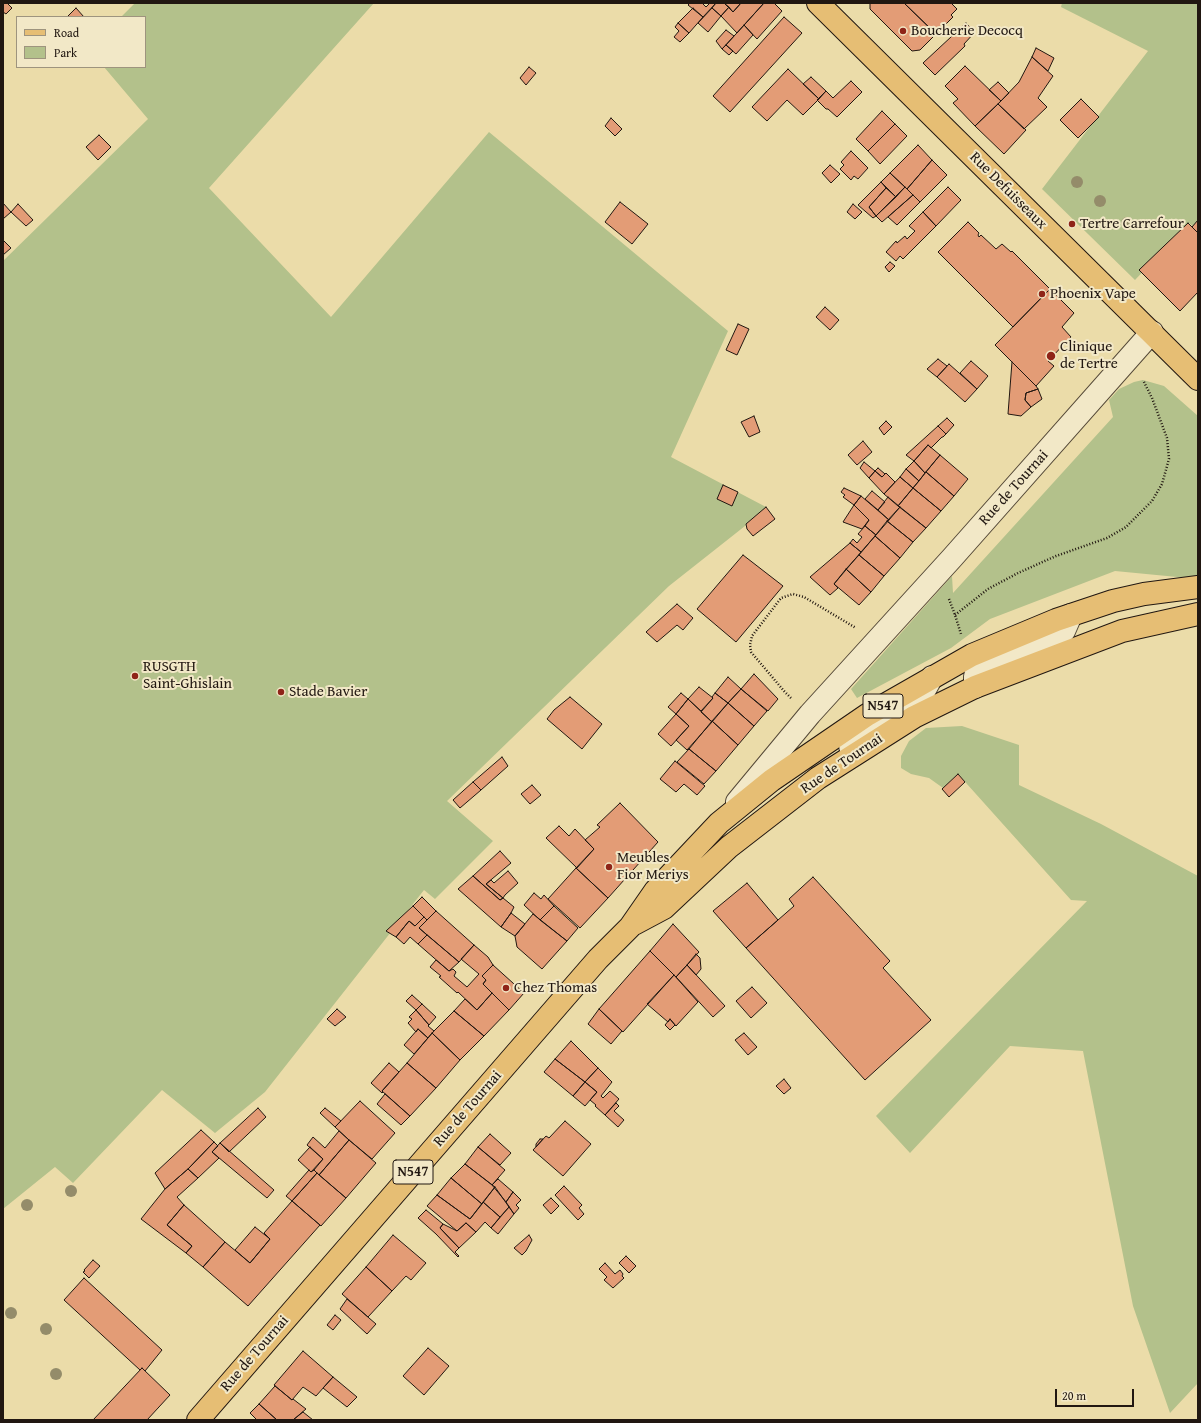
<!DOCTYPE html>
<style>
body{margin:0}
#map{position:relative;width:1201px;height:1423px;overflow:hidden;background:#ebdca9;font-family:"Gentium Book Plus",serif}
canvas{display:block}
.frame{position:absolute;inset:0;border:4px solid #211711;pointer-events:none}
.legend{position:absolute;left:16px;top:16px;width:130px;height:52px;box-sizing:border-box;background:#f2e8c7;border:1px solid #9e947e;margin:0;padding:5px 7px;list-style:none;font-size:12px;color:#211711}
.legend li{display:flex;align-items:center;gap:8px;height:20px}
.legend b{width:20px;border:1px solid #9e947e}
.scale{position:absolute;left:1055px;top:1389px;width:79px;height:18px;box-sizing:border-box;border:2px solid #211711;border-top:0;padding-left:5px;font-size:12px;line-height:14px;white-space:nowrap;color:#211711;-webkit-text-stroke:3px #f2e8c7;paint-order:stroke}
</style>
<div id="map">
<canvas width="1201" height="1423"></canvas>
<div class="frame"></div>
<ul class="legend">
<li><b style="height:5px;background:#e6be74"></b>Road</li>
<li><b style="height:11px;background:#b3c18b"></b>Park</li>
</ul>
<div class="scale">20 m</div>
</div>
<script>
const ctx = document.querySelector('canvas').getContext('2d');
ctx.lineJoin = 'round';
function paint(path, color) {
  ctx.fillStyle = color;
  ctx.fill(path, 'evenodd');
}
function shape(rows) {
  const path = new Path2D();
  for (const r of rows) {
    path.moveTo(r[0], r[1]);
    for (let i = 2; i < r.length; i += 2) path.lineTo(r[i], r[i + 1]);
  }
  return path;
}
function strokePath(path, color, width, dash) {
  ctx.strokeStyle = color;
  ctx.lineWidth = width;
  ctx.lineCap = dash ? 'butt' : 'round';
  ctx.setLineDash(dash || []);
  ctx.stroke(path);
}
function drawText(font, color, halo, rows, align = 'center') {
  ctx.font = font + ' "Gentium Book Plus",serif';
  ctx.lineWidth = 4;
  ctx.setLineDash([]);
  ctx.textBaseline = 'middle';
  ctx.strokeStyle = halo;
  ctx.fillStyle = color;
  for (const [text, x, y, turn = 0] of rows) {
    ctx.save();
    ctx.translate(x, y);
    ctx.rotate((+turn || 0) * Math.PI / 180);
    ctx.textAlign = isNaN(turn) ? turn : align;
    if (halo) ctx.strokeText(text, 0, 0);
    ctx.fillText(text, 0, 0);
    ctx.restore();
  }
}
paint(shape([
 [135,3,374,3,209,188,331,317,489,132,728,331,671,457,766,507,745,526,669,586,447,801,493,841,435,899,424,890,265,1092,215,1133,162,1090,73,1183,55,1167,3,1209,3,261,148,119,104,67,145,67,145,17,121,17],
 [1062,3,1198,3,1198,225,1195,228,1189,223,1135,280,1042,189,1148,51,1061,7],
 [1143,380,1164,386,1198,416,1198,579,1115,571,990,619,951,648,857,698,851,689,952,576,953,593,1113,417,1109,400,1119,389,1134,382],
 [962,726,1019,745,1019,785,1101,824,1198,876,1198,1383,1170,1413,1133,1306,1083,1051,1010,1046,910,1153,876,1116,1087,901,1071,900,958,774,943,788,929,778,911,774,901,768,901,756,909,741,926,728]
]), '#b3c18b');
const building = shape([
 [3,3,7,3,12,8,6,14,3,12,3,3],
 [690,3,702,3,706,7,710,3,716,3,703,17,688,5,690,3],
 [716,3,724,3,729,7,721,16,712,8,716,3],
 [724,3,741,3,733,12,724,3],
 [741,3,764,3,737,33,721,16,729,7,733,12,741,3],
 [764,3,774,3,782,11,757,39,744,25,764,3],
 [870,3,904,3,936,34,920,50,912,51,870,9,870,3],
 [904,3,951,3,957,9,951,15,953,17,936,34,904,3],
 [76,8,84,17,67,17,76,8],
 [693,8,703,17,689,33,678,23,693,8],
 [712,8,721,16,708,32,698,23,712,8],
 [784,17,802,33,730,112,713,96,784,17],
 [678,23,689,33,680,42,674,37,679,31,675,27,678,23],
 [966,23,975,32,964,44,965,46,935,75,923,63,966,23],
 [744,25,753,35,736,54,726,45,744,25],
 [726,30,734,36,722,49,716,41,726,30],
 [726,45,733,51,729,55,722,49,726,45],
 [1036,48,1054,58,1048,71,1032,57,1036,48],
 [1032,57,1053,76,1038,98,1047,107,1024,129,998,104,1019,82,1032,57],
 [965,66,1001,101,975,126,953,103,958,99,945,86,965,66],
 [529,67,536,73,526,85,520,78,529,67],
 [788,69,819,99,803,115,787,100,767,121,752,107,788,69],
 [811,77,826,91,819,99,803,84,811,77],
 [851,81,862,92,837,117,828,109,826,109,817,100,826,91,833,98,851,81],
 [998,82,1009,93,1001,101,989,90,998,82],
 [1081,99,1099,117,1078,138,1060,120,1081,99],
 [998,104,1026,130,1004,154,975,126,998,104],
 [882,111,895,124,868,151,856,139,882,111],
 [611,118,622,129,615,136,605,126,611,118],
 [895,124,907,136,880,164,868,151,895,124],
 [99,135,111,147,98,160,86,147,99,135],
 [918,145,932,160,907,189,890,173,918,145],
 [851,151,868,168,858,179,854,176,851,180,840,169,844,165,841,162,851,151],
 [932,160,947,175,920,202,907,189,932,160],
 [830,165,840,174,831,183,822,173,830,165],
 [890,173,905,187,896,197,881,182,890,173],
 [881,182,886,188,869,207,876,216,873,218,858,205,881,182],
 [905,187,913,195,882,222,876,216,905,187],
 [948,187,961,200,936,226,923,212,948,187],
 [886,188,896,197,876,216,869,207,886,188],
 [913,195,920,202,897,225,888,217,913,195],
 [620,202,648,224,632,244,605,222,620,202],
 [3,203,11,212,3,219,3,203],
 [18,204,33,220,26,226,11,212,18,204],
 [853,204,862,212,855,219,847,212,853,204],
 [923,212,936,226,903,259,900,256,896,261,886,252,896,241,897,243,905,236,907,239,915,231,909,226,923,212],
 [1198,220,1198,233,1192,227,1198,220],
 [968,222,979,233,978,235,979,237,981,235,996,249,1002,244,1011,252,1012,251,1050,289,1013,327,938,252,968,222],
 [1188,223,1198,233,1198,292,1180,311,1139,270,1188,223],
 [3,240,11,248,3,255,3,240],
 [890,262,895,266,889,272,885,267,890,262],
 [1050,289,1074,313,1062,327,1071,337,1048,361,1054,366,1036,386,995,345,1050,289],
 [825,307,839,320,830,330,816,317,825,307],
 [738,324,749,329,737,355,726,350,738,324],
 [938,359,947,366,937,377,927,369,938,359],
 [971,361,988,376,977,389,960,373,971,361],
 [1012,362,1036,386,1038,389,1026,393,1025,400,1031,407,1021,416,1008,414,1012,362],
 [949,364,977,389,965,402,937,377,949,364],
 [1038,389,1042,399,1031,407,1025,400,1026,393,1038,389],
 [754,416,760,432,749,437,741,422,754,416],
 [947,418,954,425,946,434,938,426,947,418],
 [886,421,892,427,884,435,879,428,886,421],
 [938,426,946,434,943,437,942,437,931,448,928,445,914,461,906,455,938,426],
 [863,441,872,452,857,465,848,455,863,441],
 [928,445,940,455,925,473,914,461,928,445],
 [940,455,968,479,954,496,926,472,940,455],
 [914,461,925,473,919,481,906,469,914,461],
 [864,462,875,471,869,478,860,468,864,462],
 [878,468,885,474,882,477,875,471,878,468],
 [906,469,919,481,913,488,900,477,906,469],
 [875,471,882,477,886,473,895,482,884,494,869,478,875,471],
 [926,472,954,496,941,511,913,488,926,472],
 [900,477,913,488,898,506,884,494,900,477],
 [723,485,738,492,732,506,717,499,723,485],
 [844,488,861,496,854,505,843,497,845,495,841,492,844,488],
 [913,488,941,511,926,528,898,506,913,488],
 [872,491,885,502,878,510,865,499,872,491],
 [861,496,889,520,876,535,865,526,869,520,854,505,861,496],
 [888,497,900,507,889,520,878,510,888,497],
 [854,505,869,520,862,529,843,522,854,505],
 [766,507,775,519,753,536,747,529,746,524,766,507],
 [900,507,926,528,913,542,887,521,900,507],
 [887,521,913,542,900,558,875,536,887,521],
 [865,526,876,535,861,552,850,543,853,539,857,543,862,537,858,534,865,526],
 [875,536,900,558,884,576,859,555,875,536],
 [850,543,861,552,834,584,838,588,830,595,810,577,850,543],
 [743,555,783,586,736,642,697,609,743,555],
 [859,555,884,576,871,592,846,569,859,555],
 [846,569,871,592,859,605,834,584,846,569],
 [677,604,693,618,683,630,677,625,657,642,646,632,677,604],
 [754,674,778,699,768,711,741,689,754,674],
 [728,677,741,689,728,703,715,693,728,677],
 [699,687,713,698,701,711,688,699,699,687],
 [741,689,767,711,754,726,728,703,741,689],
 [681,693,688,699,676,714,668,707,681,693],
 [715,693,728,703,712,722,701,712,713,698,712,697,715,693],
 [570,697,602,724,582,749,547,719,554,710,570,697],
 [688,699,712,722,687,750,676,740,689,726,676,714,688,699],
 [728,703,754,726,738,745,712,721,728,703],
 [676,714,689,726,671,746,658,734,676,714],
 [712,721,738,745,716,771,689,749,712,721],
 [689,749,716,771,704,784,677,762,689,749],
 [502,757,508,766,481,790,473,782,502,757],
 [675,761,705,786,697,795,684,784,676,792,660,779,675,761],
 [958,774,965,782,949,797,942,789,958,774],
 [473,782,481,790,460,808,453,800,473,782],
 [532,785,541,795,530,804,521,794,532,785],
 [620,803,658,842,608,898,576,868,594,849,585,840,600,827,597,825,620,803],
 [559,826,569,836,575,829,594,849,577,868,546,838,559,826],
 [500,851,511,863,486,884,503,898,500,900,473,876,500,851],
 [576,868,608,898,580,928,548,899,576,868],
 [508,871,518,883,505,895,503,898,486,884,491,880,494,883,508,871],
 [473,876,500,900,503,898,514,907,511,913,501,927,458,889,473,876],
 [813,877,890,961,883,968,931,1020,865,1080,746,948,794,906,789,899,813,877],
 [747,883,778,920,746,948,713,911,747,883],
 [534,893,541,899,544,895,554,906,540,920,524,905,534,893],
 [422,897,436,911,427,920,413,906,422,897],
 [413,906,424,917,415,926,409,921,396,937,386,931,413,906],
 [554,906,578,928,567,941,540,920,554,906],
 [436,911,474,945,459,962,419,928,436,911],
 [511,913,525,924,515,936,501,927,511,913],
 [533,914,567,941,542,969,517,947,515,936,533,914],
 [424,917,427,920,419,928,427,935,418,944,410,937,404,944,396,937,409,921,415,926,424,917],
 [673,924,699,952,676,977,650,951,673,924],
 [427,935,459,962,449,971,418,944,427,935],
 [474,945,488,957,493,965,482,976,486,980,483,984,492,993,477,1010,458,992,457,993,439,977,441,976,430,967,436,960,449,971,453,969,456,972,454,976,467,987,479,974,461,959,474,945],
 [650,951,674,975,623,1032,599,1009,650,951],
 [696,954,700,958,701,969,696,975,687,965,696,954],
 [493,965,524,993,509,1010,483,984,486,980,482,976,493,965],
 [687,965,725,1006,713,1017,676,977,687,965],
 [674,975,698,1002,676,1026,670,1019,668,1022,647,1004,674,975],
 [752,987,767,1003,751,1018,736,1001,752,987],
 [492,993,509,1010,484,1036,454,1011,465,999,477,1010,492,993],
 [412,995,422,1004,416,1010,406,1001,412,995],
 [422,1004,436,1017,429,1025,416,1010,422,1004],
 [337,1009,346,1017,335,1026,327,1019,337,1009],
 [599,1009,622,1031,611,1044,588,1024,599,1009],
 [416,1010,429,1025,428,1026,434,1031,428,1038,418,1029,416,1032,408,1023,412,1019,409,1017,416,1010],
 [454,1011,484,1036,460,1060,432,1033,454,1011],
 [670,1019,675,1025,670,1030,665,1025,670,1019],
 [418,1029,428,1038,414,1054,404,1045,418,1029],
 [432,1033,460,1060,436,1088,407,1063,432,1033],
 [744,1033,757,1047,748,1055,735,1040,744,1033],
 [571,1041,598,1068,585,1082,555,1059,571,1041],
 [555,1059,585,1082,573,1096,544,1072,555,1059],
 [389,1063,399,1072,382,1091,383,1092,382,1093,371,1083,389,1063],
 [407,1063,436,1088,410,1116,382,1091,407,1063],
 [598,1068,612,1082,601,1096,603,1098,610,1091,619,1099,605,1115,595,1106,596,1105,590,1100,597,1092,585,1082,598,1068],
 [784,1079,791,1088,784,1094,776,1086,784,1079],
 [585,1082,597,1092,585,1106,573,1096,585,1082],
 [385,1094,410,1116,401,1125,377,1104,385,1094],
 [360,1101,395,1133,372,1159,349,1140,335,1127,360,1101],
 [616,1103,619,1106,614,1111,624,1120,618,1127,605,1115,616,1103],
 [258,1108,266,1117,229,1152,220,1143,258,1108],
 [325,1108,341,1121,335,1127,320,1113,325,1108],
 [565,1121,591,1144,563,1176,533,1150,546,1136,549,1138,565,1121],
 [201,1130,214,1142,188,1169,165,1189,155,1173,201,1130],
 [339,1131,349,1140,319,1175,314,1170,323,1159,307,1145,313,1137,325,1148,339,1131],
 [490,1134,511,1153,500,1165,478,1147,490,1134],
 [540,1139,543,1139,536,1147,536,1144,540,1139],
 [349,1140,376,1163,346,1198,319,1175,349,1140],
 [214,1142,218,1146,212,1152,219,1158,198,1178,188,1169,214,1142],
 [220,1143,274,1190,267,1198,212,1152,220,1143],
 [310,1147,323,1159,311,1172,298,1160,310,1147],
 [478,1147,505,1170,492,1185,465,1164,478,1147],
 [465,1164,495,1187,482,1204,451,1178,465,1164],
 [188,1169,198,1178,177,1197,184,1205,167,1225,192,1246,186,1253,141,1219,165,1189,188,1169],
 [309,1170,311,1172,314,1170,317,1173,292,1201,286,1196,309,1170],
 [317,1173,346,1198,321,1226,292,1201,317,1173],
 [451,1178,482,1204,470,1219,437,1195,451,1178],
 [498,1179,513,1192,506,1202,492,1185,498,1179],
 [564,1186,582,1205,579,1208,584,1214,578,1220,555,1195,564,1186],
 [495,1187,509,1207,500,1217,483,1202,495,1187],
 [513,1192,521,1200,516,1205,519,1208,514,1214,506,1202,513,1192],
 [437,1195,470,1219,483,1202,500,1217,491,1228,485,1222,476,1232,466,1223,457,1231,427,1206,437,1195],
 [551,1198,559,1206,551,1214,543,1205,551,1198],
 [292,1201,320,1225,248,1306,203,1267,225,1242,250,1263,270,1239,264,1233,292,1201],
 [184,1205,225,1242,203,1267,186,1253,192,1246,167,1225,184,1205],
 [509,1207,514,1214,498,1234,491,1228,509,1207],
 [426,1210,443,1224,440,1228,459,1248,455,1252,459,1256,458,1257,436,1234,418,1218,426,1210],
 [466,1223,476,1232,459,1248,440,1228,443,1224,457,1231,466,1223],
 [255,1227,270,1239,250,1263,235,1250,255,1227],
 [393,1235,426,1263,411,1280,406,1276,392,1291,366,1267,393,1235],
 [529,1235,532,1240,526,1251,522,1255,514,1248,529,1235],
 [626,1256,636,1266,629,1273,619,1263,626,1256],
 [93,1260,100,1266,89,1278,83,1272,85,1271,84,1270,93,1260],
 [605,1263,615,1274,620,1270,623,1274,622,1276,624,1278,613,1288,604,1280,607,1277,599,1269,605,1263],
 [366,1267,392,1291,368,1317,342,1294,366,1267],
 [84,1278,162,1350,145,1371,142,1368,140,1370,64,1300,84,1278],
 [347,1299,376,1324,367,1334,340,1309,347,1299],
 [335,1315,341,1320,333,1330,327,1325,335,1315],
 [428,1348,449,1366,424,1395,403,1376,428,1348],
 [303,1351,333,1377,316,1396,303,1387,292,1400,274,1385,303,1351],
 [142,1368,170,1395,147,1420,93,1420,142,1368],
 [333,1377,357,1397,347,1407,323,1388,333,1377],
 [275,1386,292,1400,293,1399,306,1409,293,1420,277,1420,259,1404,275,1386],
 [259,1404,277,1420,257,1420,250,1413,259,1404],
 [303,1412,313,1420,293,1420,303,1412]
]);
paint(building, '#e39c76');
strokePath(building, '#211711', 1);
const minor = shape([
 [975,687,975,677,976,672,981,668,1059,636,1064,631,1071,615],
 [853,755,850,746,853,740,916,702,922,695,932,677],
 [737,802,810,714,952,558,1152,332]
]);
const major = shape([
 [818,3,1198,379],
 [634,924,664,908,729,847,818,778,914,717,975,687,1122,631,1198,614],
 [198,1420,598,959,630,927,655,891,719,823,772,780,867,715,972,655,1056,620,1113,601,1144,594,1198,587]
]);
strokePath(minor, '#544837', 24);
strokePath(major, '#211711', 24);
strokePath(shape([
 [949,599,955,615,961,634],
 [955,615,988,589,1018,573,1056,556,1107,538,1126,527,1152,501,1162,484,1169,459,1167,438,1152,398,1143,380],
 [791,698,784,691,751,652,750,645,752,636,781,598,793,594,804,597,856,628]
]), '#211711', 2.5, [1, 2]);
strokePath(minor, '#f2e8c7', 22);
strokePath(major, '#e6be74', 22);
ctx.fillStyle = '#948c6a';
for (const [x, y] of [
 [1077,182],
 [1100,201],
 [1127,223],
 [71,1191],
 [27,1205],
 [11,1313],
 [46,1329],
 [56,1374]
]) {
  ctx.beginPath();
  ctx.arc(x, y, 6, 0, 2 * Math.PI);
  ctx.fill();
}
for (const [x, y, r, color] of [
 [903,31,4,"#8f2418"],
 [1072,224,4,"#8f2418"],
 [1042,294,4,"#8f2418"],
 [1051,356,5,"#8f2418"],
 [135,676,4,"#8f2418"],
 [281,692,4,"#8f2418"],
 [609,867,4,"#8f2418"],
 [506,988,4,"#8f2418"]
]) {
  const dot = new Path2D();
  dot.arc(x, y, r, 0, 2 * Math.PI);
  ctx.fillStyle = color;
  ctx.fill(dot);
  strokePath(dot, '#f2e8c7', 1.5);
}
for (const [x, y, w] of [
 [883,706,40],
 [413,1172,40]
]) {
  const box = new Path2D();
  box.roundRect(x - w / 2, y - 12, w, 24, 3);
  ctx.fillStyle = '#f2e8c7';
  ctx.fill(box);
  strokePath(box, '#211711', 1);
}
drawText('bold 14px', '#211711', null, [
 ["N547",883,706],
 ["N547",413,1172]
]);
drawText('15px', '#211711', '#f2e8c7', [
 ["Boucherie Decocq",911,31],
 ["Tertre Carrefour",1080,224],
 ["Phoenix Vape",1050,294],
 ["Clinique",1060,347],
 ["de Tertre",1060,364],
 ["RUSGTH",143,667],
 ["Saint-Ghislain",143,684],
 ["Stade Bavier",289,692],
 ["Meubles",617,858],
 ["Fior Meriys",617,875],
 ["Chez Thomas",514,988]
], 'left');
drawText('15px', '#211711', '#f2e8c7', [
 ["Rue Defuisseaux",1008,191,45],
 ["Rue de Tournai",1014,488,-48],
 ["Rue de Tournai",842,764,-34],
 ["Rue de Tournai",468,1109,-49],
 ["Rue de Tournai",255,1354,-49]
]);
</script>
